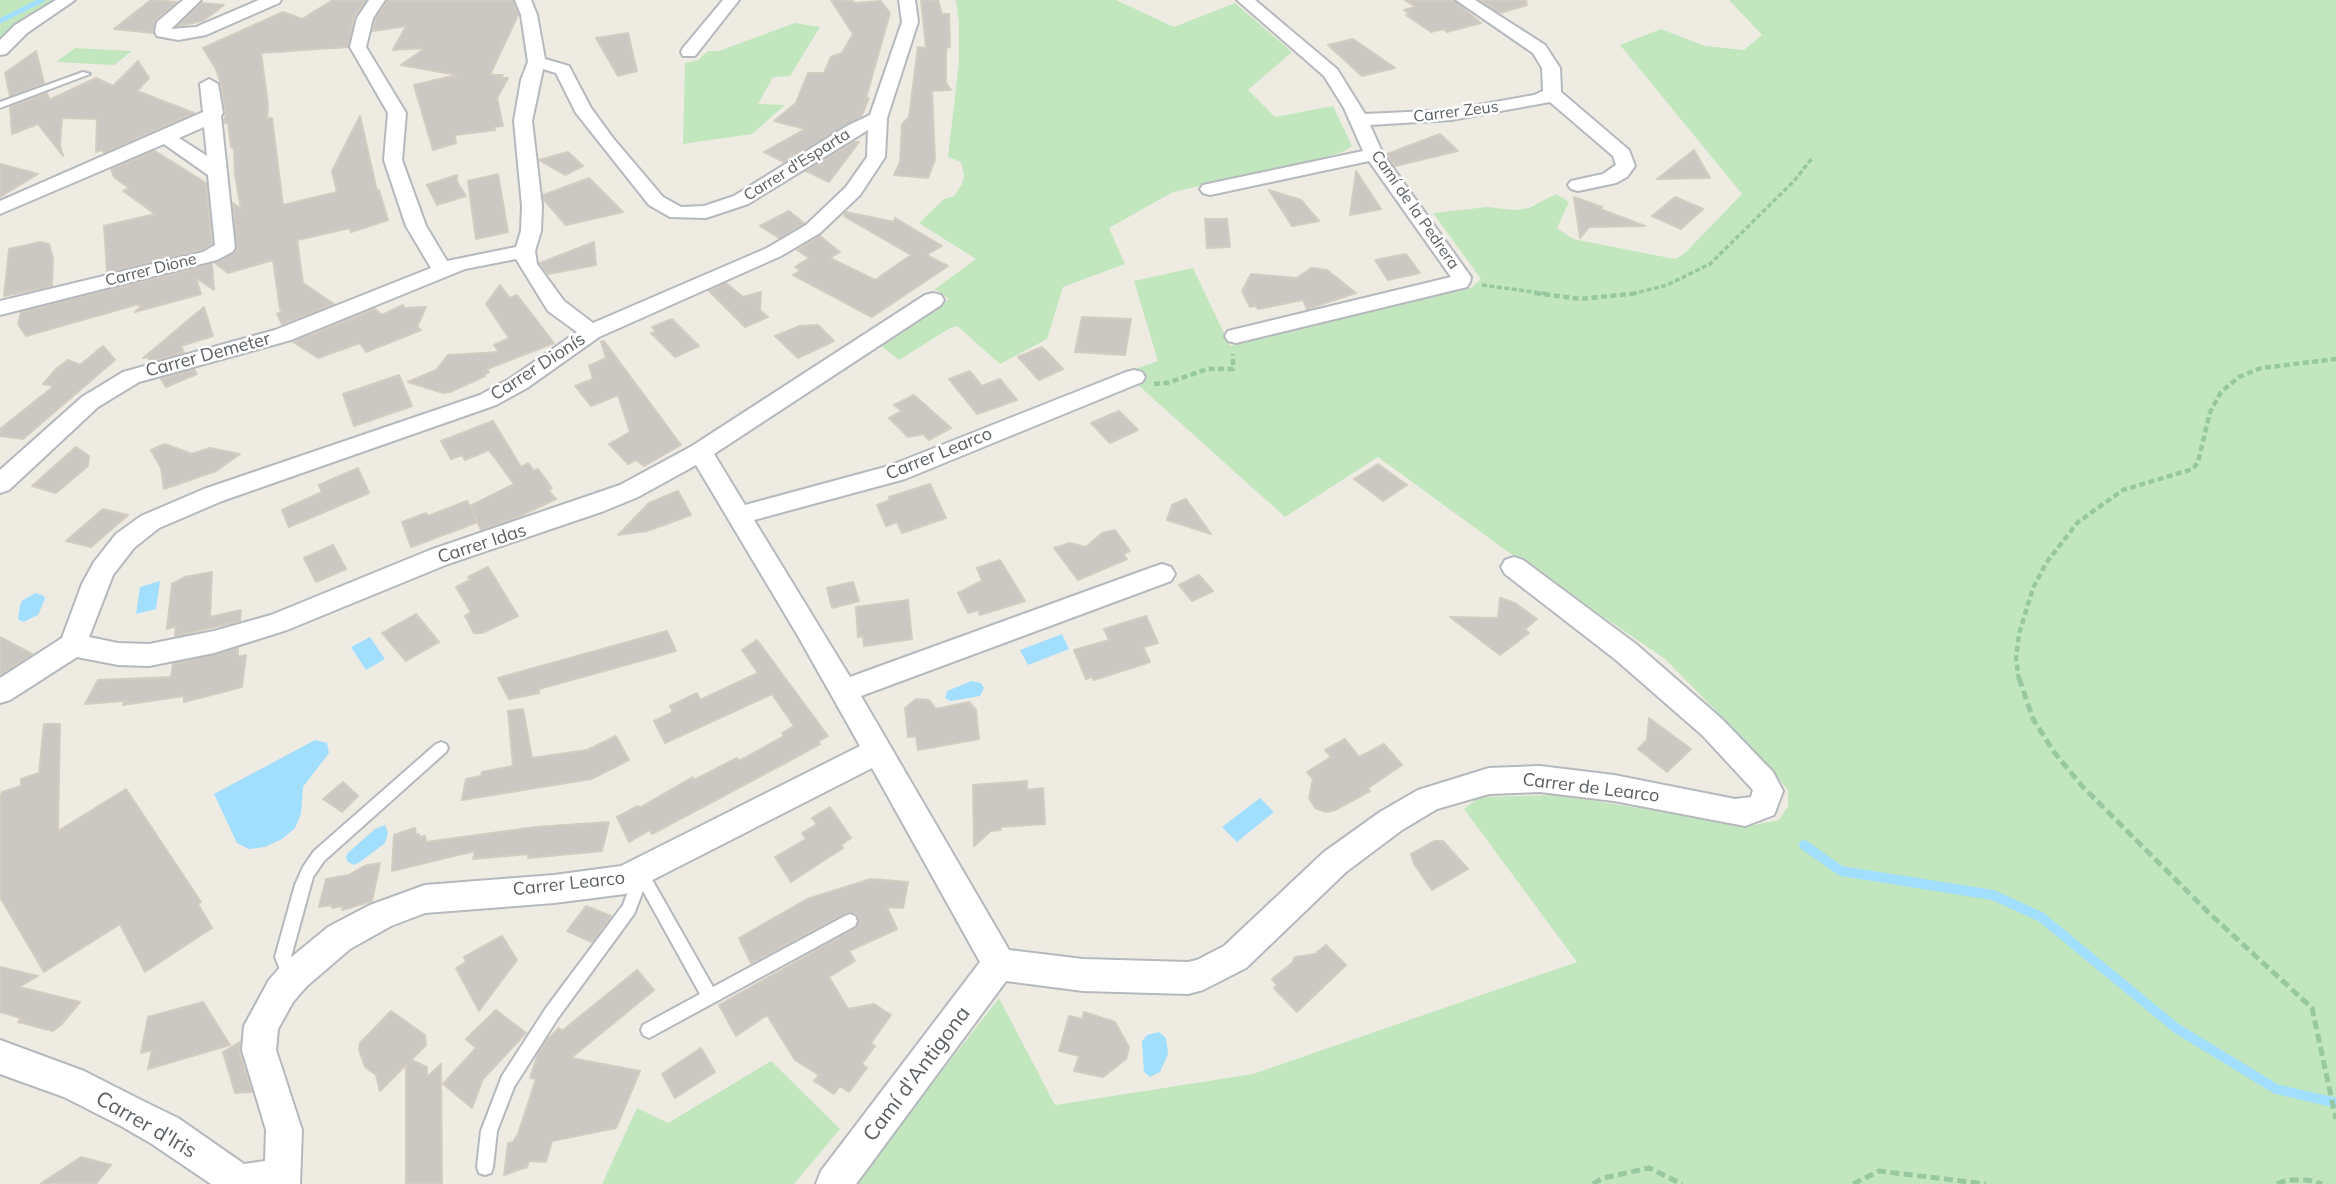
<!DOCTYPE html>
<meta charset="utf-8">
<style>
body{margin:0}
canvas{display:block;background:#eeebe3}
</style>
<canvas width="2336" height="1184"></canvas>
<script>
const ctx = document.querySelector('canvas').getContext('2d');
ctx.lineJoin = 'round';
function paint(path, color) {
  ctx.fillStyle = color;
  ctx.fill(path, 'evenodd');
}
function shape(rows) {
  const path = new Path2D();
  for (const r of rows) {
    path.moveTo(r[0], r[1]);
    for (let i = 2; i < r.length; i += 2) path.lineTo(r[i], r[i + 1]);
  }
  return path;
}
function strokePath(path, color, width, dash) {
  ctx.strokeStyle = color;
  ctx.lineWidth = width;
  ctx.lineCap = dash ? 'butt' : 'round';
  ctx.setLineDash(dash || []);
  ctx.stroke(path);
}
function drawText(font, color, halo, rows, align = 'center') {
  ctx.font = font + ' Mulish,sans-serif';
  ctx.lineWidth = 5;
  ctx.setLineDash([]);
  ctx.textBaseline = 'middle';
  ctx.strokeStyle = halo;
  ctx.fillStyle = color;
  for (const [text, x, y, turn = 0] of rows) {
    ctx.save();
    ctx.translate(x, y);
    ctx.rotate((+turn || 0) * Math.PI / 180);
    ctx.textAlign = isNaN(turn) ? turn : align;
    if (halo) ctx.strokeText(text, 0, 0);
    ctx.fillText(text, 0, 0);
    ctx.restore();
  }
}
paint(shape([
 [0,0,54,0,27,16,0,40],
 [956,0,1116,0,1174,27,1235,3,1292,52,1248,90,1275,117,1333,106,1352,146,1345,151,1317,160,1173,192,1109,228,1125,264,1063,287,1047,339,1000,364,957,326,950,328,899,360,879,344,949,299,935,289,976,259,919,223,944,199,954,196,962,184,964,175,961,162,948,157,959,62,959,23],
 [1729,0,2336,0,2336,1184,854,1184,999,998,1055,1105,1253,1074,1577,962,1464,809,1479,797,1559,795,1748,826,1779,820,1788,806,1788,790,1749,744,1665,659,1504,549,1378,457,1285,517,1137,384,1132,370,1158,361,1134,281,1193,268,1230,346,1471,288,1481,279,1433,213,1487,207,1514,210,1529,208,1556,194,1569,202,1557,228,1573,239,1675,259,1685,253,1742,194,1620,45,1661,29,1705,46,1744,50,1762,35],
 [795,23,820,27,790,76,773,77,758,104,785,105,752,134,683,144,685,63,698,60,708,51,719,51],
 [75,48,132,51,114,65,56,62],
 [771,1061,840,1129,794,1184,602,1184,637,1108,668,1123]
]), '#c2e7be');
paint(shape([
 [160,581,156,609,136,614,140,587],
 [36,593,44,596,45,599,38,615,23,622,18,619,20,605,23,600],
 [1062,634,1069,649,1028,665,1020,650],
 [370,637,385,659,366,670,351,647],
 [972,681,981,683,984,688,980,696,951,701,945,698,947,691],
 [315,740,327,743,329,753,303,787,301,814,295,828,282,839,265,847,249,849,237,843,214,794],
 [1260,798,1274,812,1237,842,1222,827],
 [385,825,388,833,385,843,360,862,354,865,348,862,346,857,348,853,375,829],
 [1159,1032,1166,1038,1168,1054,1160,1072,1150,1077,1144,1072,1142,1041,1147,1035]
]), '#a2dfff');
strokePath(shape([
 [0,21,42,0]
]), '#a2dfff', 5);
strokePath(shape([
 [1804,845,1841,871,1993,895,2041,917,2176,1028,2276,1089,2336,1103]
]), '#a2dfff', 10);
const building = shape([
 [151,0,177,2,155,20,153,33,114,29,151,0],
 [333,0,366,0,354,17,348,47,261,53,268,105,267,119,272,118,283,205,337,192,332,171,360,116,377,191,379,190,388,220,351,232,350,228,297,240,303,283,334,304,282,324,277,314,283,311,280,309,273,260,228,273,215,263,237,250,233,203,241,209,235,175,234,149,231,147,228,123,224,123,226,113,221,84,216,69,203,48,283,12,302,19,333,0],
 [388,0,513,0,518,15,490,75,503,75,501,78,508,78,497,98,503,126,494,127,495,130,455,135,456,143,433,150,414,85,457,75,401,65,425,48,393,50,406,26,373,31,375,19,388,0],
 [831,0,851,0,855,3,881,1,890,13,866,98,869,98,861,117,784,162,764,152,805,129,774,121,796,103,808,73,824,73,831,57,842,53,853,34,831,0],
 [921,0,938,0,942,14,949,14,950,47,946,48,946,83,951,90,932,91,935,160,928,178,894,175,900,162,902,124,909,117,918,47,926,48,921,0],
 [1405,0,1453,0,1481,23,1447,32,1443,29,1431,32,1406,15,1410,14,1404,10,1415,7,1405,0],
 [1480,0,1526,0,1527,5,1500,13,1480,0],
 [201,3,224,5,203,21,178,26,201,3],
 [628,33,637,71,618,76,596,38,628,33],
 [1353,39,1395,68,1362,76,1328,45,1353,39],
 [36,51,44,83,10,96,5,73,36,51],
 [138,61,149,78,137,91,194,113,104,153,102,150,96,152,97,119,62,118,60,145,63,156,38,124,12,134,10,107,47,93,49,100,96,78,113,86,138,61],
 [1440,134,1458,151,1395,166,1387,154,1440,134],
 [854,142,859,142,829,182,806,171,854,142],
 [1694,150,1710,178,1657,179,1694,150],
 [155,151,206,183,212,244,202,250,107,273,104,226,155,214,123,191,129,188,114,177,111,169,155,151],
 [568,152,583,166,565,175,539,160,568,152],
 [0,164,38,174,0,197,0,164],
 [1356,171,1381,209,1350,215,1356,171],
 [498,174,508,232,476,239,468,181,498,174],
 [457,175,457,182,466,196,437,205,427,185,457,175],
 [589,178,623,212,566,225,544,200,543,195,589,178],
 [1269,190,1301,200,1319,221,1292,226,1269,190],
 [1574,197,1602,207,1600,209,1645,226,1589,227,1580,238,1574,197],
 [1675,197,1703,209,1681,229,1652,216,1675,197],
 [789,211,804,223,779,238,760,226,789,211],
 [846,212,894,222,895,218,942,246,926,255,948,266,872,317,793,275,801,270,795,267,809,258,797,250,820,236,840,252,830,258,875,280,911,255,844,216,846,212],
 [1205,219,1227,219,1230,247,1207,248,1205,219],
 [40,242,49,244,53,258,52,286,4,296,9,249,40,242],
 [594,242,596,265,548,274,540,263,594,242],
 [1406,254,1420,273,1388,280,1375,260,1406,254],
 [212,264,214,290,196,278,201,294,135,312,142,305,135,305,26,336,18,324,21,312,212,264],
 [1311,268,1327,270,1356,293,1307,309,1303,300,1258,309,1256,306,1250,307,1242,291,1251,274,1297,278,1311,268],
 [726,283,743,297,761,292,760,310,768,317,745,327,709,291,726,283],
 [500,285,510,298,517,295,554,343,487,369,489,372,483,375,485,376,450,392,443,393,408,382,436,370,448,355,499,352,494,345,509,338,486,304,500,285],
 [403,305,405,308,426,307,417,327,421,330,366,352,360,343,318,358,293,342,375,309,382,315,403,305],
 [204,307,213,336,181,346,184,352,151,362,147,357,143,358,204,307],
 [1082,317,1131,319,1125,355,1075,352,1082,317],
 [672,319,699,346,675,357,651,333,656,332,652,327,672,319],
 [818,325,834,341,798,358,775,336,800,326,818,325],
 [604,341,681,445,644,466,636,460,628,464,609,444,630,432,618,395,591,406,575,386,593,379,589,366,606,358,601,342,604,341],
 [103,346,115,360,23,439,0,436,0,429,54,386,43,384,56,369,68,360,80,365,103,346],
 [1042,347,1063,369,1039,380,1018,357,1042,347],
 [194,369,197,374,166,387,161,379,194,369],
 [970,371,982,386,1000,379,1017,400,977,414,949,379,970,371],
 [399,375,412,406,354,426,343,394,399,375],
 [914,395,951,428,929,440,923,434,908,437,889,418,902,411,894,405,914,395],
 [1119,411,1138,430,1110,443,1091,423,1119,411],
 [493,421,521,467,528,463,534,471,538,469,552,488,548,490,556,499,520,516,481,530,470,506,514,484,489,450,465,460,462,455,451,459,441,441,493,421],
 [165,444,192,454,210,448,240,454,216,471,164,489,161,468,151,450,165,444],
 [76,447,89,456,88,466,56,493,32,486,76,447],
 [1378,464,1407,485,1383,501,1354,479,1378,464],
 [358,468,369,493,289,527,282,510,322,492,319,485,358,468],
 [930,484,946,518,902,533,897,522,886,526,877,505,890,500,889,497,930,484],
 [678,491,691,515,647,531,618,535,649,503,678,491],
 [1186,499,1211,534,1167,520,1172,505,1186,499],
 [467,501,478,522,411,547,402,522,426,513,428,516,467,501],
 [103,509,128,515,91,547,66,541,103,509],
 [1115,530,1130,551,1123,554,1127,559,1078,580,1054,548,1070,543,1086,547,1102,533,1115,530],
 [333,545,346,569,316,582,304,558,333,545],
 [1000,560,1025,601,980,615,978,610,968,613,958,593,982,581,977,568,1000,560],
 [488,567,518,616,482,633,474,633,465,616,471,612,456,587,470,580,468,577,488,567],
 [212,572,210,617,241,610,240,621,175,636,176,626,167,629,172,584,185,577,212,572],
 [1199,575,1213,591,1192,601,1179,585,1199,575],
 [853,582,859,601,832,608,827,588,853,582],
 [1500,598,1515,603,1537,619,1525,629,1529,633,1500,655,1450,617,1498,618,1500,598],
 [908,600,912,639,864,646,863,636,858,637,856,607,908,600],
 [416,614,439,642,406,661,382,633,416,614],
 [1146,616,1158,643,1143,647,1150,662,1094,680,1092,677,1086,679,1074,650,1109,640,1104,629,1146,616],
 [667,631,676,651,539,689,539,693,509,699,498,678,667,631],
 [0,637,32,654,0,675,0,637],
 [757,640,828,736,819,741,820,744,789,761,652,834,650,830,629,842,617,817,638,806,639,808,693,777,694,780,737,758,739,761,784,736,782,733,794,726,772,694,665,743,654,721,673,712,670,706,697,693,700,700,758,673,742,650,757,640],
 [238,648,238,657,246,655,242,687,184,702,184,696,123,705,125,701,85,704,98,680,171,677,173,664,238,648],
 [916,699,929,700,936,709,969,702,976,710,979,739,918,750,916,736,908,737,905,708,916,699],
 [523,709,532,758,587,750,616,736,629,760,591,779,462,800,466,779,481,776,482,772,513,766,508,711,523,709],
 [1649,718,1691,749,1667,772,1638,749,1647,740,1649,718],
 [44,724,60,724,58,831,126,789,201,902,198,904,212,928,145,972,120,924,44,972,0,897,0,799,2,792,21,786,21,779,39,773,44,724],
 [1345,739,1359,757,1384,744,1402,765,1368,788,1370,791,1335,810,1326,812,1315,808,1309,798,1313,779,1307,772,1331,757,1325,750,1345,739],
 [1027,781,1027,790,1043,788,1045,824,1000,827,1001,830,991,831,974,846,973,785,1027,781],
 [343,782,358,796,342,812,323,799,343,782],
 [830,807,851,838,841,845,843,848,791,882,775,857,806,839,802,833,817,824,812,818,830,807],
 [609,822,602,851,528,858,529,854,473,859,475,851,392,871,394,835,415,828,416,835,419,834,419,837,425,836,426,842,536,827,609,822],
 [1434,841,1443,841,1468,869,1432,890,1414,864,1411,854,1434,841],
 [380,863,372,901,342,910,343,906,332,908,333,905,319,907,326,879,349,875,364,866,380,863],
 [871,879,908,882,903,908,887,907,897,929,849,951,855,961,829,977,848,1009,874,1004,891,1015,871,1043,875,1046,862,1064,867,1068,849,1092,840,1086,834,1094,814,1081,819,1075,795,1060,767,1015,736,1036,719,1005,856,928,859,920,856,914,849,912,751,963,739,938,807,899,871,879],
 [586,906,611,916,592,942,567,931,586,906],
 [502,936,517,960,479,1011,456,968,466,962,464,957,502,936],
 [1326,945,1346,965,1297,1012,1274,988,1277,985,1272,979,1292,963,1295,957,1315,954,1326,945],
 [0,967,38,976,19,987,80,1002,61,1025,53,1031,18,1022,21,1018,0,1012,0,967],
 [637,970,654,990,571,1058,640,1071,616,1128,552,1141,546,1162,529,1161,527,1167,504,1175,508,1143,513,1142,518,1134,536,1079,530,1078,538,1054,547,1040,559,1028,562,1031,637,970],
 [203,1002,230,1045,148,1069,152,1050,141,1053,148,1017,203,1002],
 [496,1010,526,1033,483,1079,472,1108,443,1084,476,1048,466,1039,496,1010],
 [391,1011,425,1035,426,1045,411,1060,427,1067,427,1077,441,1064,442,1184,406,1184,406,1065,380,1091,376,1075,365,1067,359,1050,360,1043,391,1011],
 [1084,1012,1115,1022,1129,1047,1126,1059,1103,1077,1074,1071,1079,1056,1059,1051,1069,1016,1082,1019,1084,1012],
 [240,1042,239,1051,252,1092,235,1093,223,1052,240,1042],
 [701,1048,715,1072,675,1098,662,1074,701,1048],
 [81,1157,111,1165,96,1184,40,1184,81,1157]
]);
paint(building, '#cbc7c2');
strokePath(building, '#d3ccc1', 2);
const lane = shape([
 [83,72,90,74,0,108,0,102,83,72],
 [441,742,446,744,448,748,446,752,324,861,313,877,291,957,292,963,300,970,303,975,300,980,295,982,290,980,281,972,275,957,295,885,303,867,314,851,436,744,441,742],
 [641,867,646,869,713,987,845,916,850,914,855,916,857,921,855,926,649,1038,643,1035,641,1030,643,1025,700,994,643,891,634,914,558,1018,514,1087,497,1131,493,1167,491,1173,485,1175,479,1173,477,1167,481,1131,502,1076,546,1008,623,905,636,869,641,867]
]);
const street = shape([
 [56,0,75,0,27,33,6,54,0,55,0,40,15,25,56,0],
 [183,0,201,0,171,29,196,27,259,0,281,0,279,3,206,35,178,40,157,36,155,32,157,22,183,0],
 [369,0,385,0,373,18,366,47,406,113,402,160,426,226,447,261,516,247,521,231,522,206,514,121,521,80,528,62,521,15,515,0,531,0,537,15,545,59,569,66,591,108,613,138,663,197,681,207,704,206,734,196,847,126,870,115,902,22,899,0,915,0,918,22,887,118,885,157,860,195,820,233,781,256,599,337,527,388,496,405,222,501,159,528,134,548,113,575,89,637,118,643,149,644,214,631,271,615,430,550,620,485,692,446,925,295,933,293,941,295,944,300,941,305,714,454,745,505,889,466,1126,372,1134,370,1142,372,1145,377,1142,382,905,479,754,520,850,677,1153,567,1162,564,1171,567,1175,574,1171,581,861,696,1009,950,1083,959,1188,962,1197,960,1224,946,1324,852,1380,812,1418,790,1489,768,1540,766,1614,775,1735,799,1751,797,1753,790,1702,735,1616,660,1505,574,1501,567,1505,560,1514,557,1523,560,1636,644,1722,719,1773,772,1783,791,1774,815,1745,826,1614,801,1540,792,1489,794,1437,809,1402,830,1346,872,1246,968,1203,990,1188,994,1083,991,1006,981,856,1184,816,1184,821,1171,980,962,872,768,625,894,554,903,425,913,391,926,350,949,307,986,293,1002,278,1029,276,1050,302,1130,300,1184,211,1184,152,1144,121,1126,64,1097,0,1074,0,1040,84,1071,145,1102,178,1118,244,1164,265,1161,266,1130,242,1050,244,1026,269,980,283,964,328,927,370,905,425,885,554,875,621,866,860,746,798,636,696,465,638,497,604,511,448,564,287,630,214,653,149,666,118,665,77,657,10,700,0,703,0,678,62,638,82,584,94,562,116,534,141,516,204,489,480,395,511,378,577,332,548,311,516,259,465,269,291,340,139,382,98,407,9,490,0,493,0,470,82,397,123,372,275,330,431,268,406,226,384,160,388,113,350,47,357,18,369,0],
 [543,69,556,73,576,113,649,205,670,217,706,218,748,204,868,130,867,157,846,187,806,225,767,248,593,323,564,301,537,264,535,251,541,231,542,206,532,121,543,69],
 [723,0,739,0,695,56,683,56,681,52,683,48,723,0],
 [1237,0,1255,0,1337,69,1365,114,1451,110,1534,95,1543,91,1542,68,1533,53,1456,0,1475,0,1545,45,1560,68,1561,92,1629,150,1635,166,1627,177,1616,183,1578,191,1571,189,1568,185,1571,181,1603,174,1616,165,1613,156,1550,102,1451,120,1370,125,1383,154,1471,277,1470,282,1467,287,1236,343,1228,341,1225,336,1228,331,1451,277,1369,161,1210,195,1203,193,1200,189,1203,185,1363,151,1344,108,1324,76,1237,0],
 [209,79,218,84,223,113,221,116,235,248,232,252,217,260,0,315,0,301,203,252,215,245,208,175,164,144,0,214,0,201,203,112,200,84,209,79],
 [204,127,207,156,179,138,204,127]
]);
strokePath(lane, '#b5b9be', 4);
strokePath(street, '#b5b9be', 4);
strokePath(shape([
 [1482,285,1548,294],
 [1632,294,1667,285,1710,264,1794,181,1813,157]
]), '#97c8a0', 3.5, [5, 2.5]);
strokePath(shape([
 [1535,293,1580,299,1639,293],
 [1154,384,1167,383,1207,369,1233,369,1233,354],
 [2019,680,2016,658,2019,634,2033,588,2046,563,2078,522,2123,490,2193,469,2198,462,2210,412,2221,392,2239,377,2261,368,2336,359]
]), '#97c8a0', 4.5, [6, 3.5]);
strokePath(shape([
 [2019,678,2033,719,2054,752,2082,786,2210,914,2312,1008,2336,1119],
 [1593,1184,1603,1178,1649,1168,1682,1184],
 [1853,1184,1879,1171,1986,1184],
 [2277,1184,2287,1180,2308,1180,2322,1184]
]), '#97c8a0', 5, [9, 4.5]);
paint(lane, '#fff');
paint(street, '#fff');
drawText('16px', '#5b6064', '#fff', [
 ["Carrer Zeus",1456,112,-7],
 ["Carrer d'Esparta",797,165,-32],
 ["Camí de la Pedrera",1415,210,55],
 ["Carrer Dione",151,270,-14]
]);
drawText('18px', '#5b6064', '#fff', [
 ["Carrer Demeter",208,355,-15],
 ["Carrer Dionís",538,367,-33],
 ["Carrer Learco",939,454,-22],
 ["Carrer Idas",482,544,-18],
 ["Carrer de Learco",1591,788,7],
 ["Carrer Learco",569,884,-6]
]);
drawText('21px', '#5b6064', '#fff', [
 ["Camí d'Antigona",917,1074,-53],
 ["Carrer d'Iris",146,1125,30]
]);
</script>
